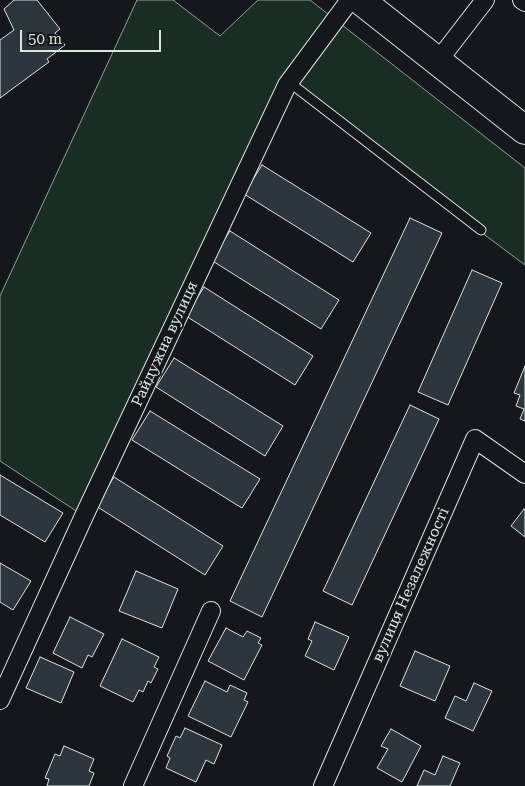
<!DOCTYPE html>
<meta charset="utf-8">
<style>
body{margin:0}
#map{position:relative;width:525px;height:786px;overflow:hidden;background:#14181c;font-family:"Roboto Serif",serif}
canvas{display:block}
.scale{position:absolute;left:20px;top:30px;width:141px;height:22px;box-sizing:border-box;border:2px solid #d8e6dc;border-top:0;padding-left:6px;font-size:15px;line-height:18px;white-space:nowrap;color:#d8e6dc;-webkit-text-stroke:4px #14181c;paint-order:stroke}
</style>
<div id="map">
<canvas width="525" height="786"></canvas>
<div class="scale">50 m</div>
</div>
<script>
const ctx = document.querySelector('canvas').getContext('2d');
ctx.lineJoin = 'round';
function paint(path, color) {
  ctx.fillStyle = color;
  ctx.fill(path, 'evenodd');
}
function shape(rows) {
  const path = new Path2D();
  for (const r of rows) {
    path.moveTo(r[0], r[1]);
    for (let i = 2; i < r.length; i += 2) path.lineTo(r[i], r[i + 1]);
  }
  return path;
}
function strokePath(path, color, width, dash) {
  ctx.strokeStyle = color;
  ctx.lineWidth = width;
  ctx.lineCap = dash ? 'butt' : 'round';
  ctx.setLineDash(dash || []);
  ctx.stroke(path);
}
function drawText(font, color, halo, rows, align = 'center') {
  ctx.font = font + ' "Roboto Serif",serif';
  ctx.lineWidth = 4;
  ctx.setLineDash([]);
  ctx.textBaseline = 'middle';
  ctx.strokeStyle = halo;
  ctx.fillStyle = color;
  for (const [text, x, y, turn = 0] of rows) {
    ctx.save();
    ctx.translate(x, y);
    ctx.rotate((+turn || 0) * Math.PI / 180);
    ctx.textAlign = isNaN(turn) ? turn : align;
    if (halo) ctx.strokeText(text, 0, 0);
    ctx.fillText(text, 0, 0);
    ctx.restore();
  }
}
const green = shape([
 [137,0,173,0,220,36,258,0,310,0,525,168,525,265,286,86,84,516,0,461,0,296,137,0]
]);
paint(green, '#1a2d24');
strokePath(green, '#939e99', 1);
const building = shape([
 [14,0,37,0,60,29,55,33,65,45,47,59,49,62,0,98,0,40,14,30,4,9,14,0],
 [262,165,371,233,353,262,244,194,262,165],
 [410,218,442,233,262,617,230,601,410,218],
 [230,231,339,300,321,329,211,260,230,231],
 [472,270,502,283,448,405,418,392,472,270],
 [204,287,313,356,295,385,186,316,204,287],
 [174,358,283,426,265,456,156,387,174,358],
 [525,366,525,421,520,419,524,409,516,406,520,395,514,393,525,366],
 [410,405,439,419,352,605,323,591,410,405],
 [150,411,260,479,242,508,132,440,150,411],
 [0,475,63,513,45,542,0,515,0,475],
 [114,477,223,546,205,575,96,506,114,477],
 [524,509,525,510,525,537,511,526,524,509],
 [0,563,31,581,13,610,0,602,0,563],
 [136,571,178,589,162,628,119,611,136,571],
 [70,617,104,634,92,657,88,655,82,668,53,653,70,617],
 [315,622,349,637,334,670,305,656,312,641,308,639,315,622],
 [226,628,243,637,247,631,261,638,258,643,262,645,244,680,208,661,226,628],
 [122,639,159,657,154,667,158,669,151,683,148,681,143,692,139,690,133,702,100,686,122,639],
 [415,651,450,666,435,701,400,686,415,651],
 [40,657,74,672,61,703,26,688,40,657],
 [205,681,227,692,230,685,247,693,244,700,248,702,231,737,188,716,205,681],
 [474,683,492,691,473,731,445,718,455,696,466,701,474,683],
 [185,728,222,745,214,764,206,760,196,782,166,768,170,758,167,756,176,736,180,738,185,728],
 [391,729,421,746,402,782,377,768,388,749,381,746,391,729],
 [64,746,94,759,89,771,94,773,89,786,47,786,49,779,45,778,55,754,60,756,64,746],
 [443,756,460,763,450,786,417,786,424,770,435,775,443,756]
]);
paint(building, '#2c363c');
strokePath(building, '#d8e6dc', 1);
const lane = shape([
 [289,82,481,230]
]);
const street = shape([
 [522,0,525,2],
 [438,61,485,0],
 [0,700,84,516,287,85,350,0],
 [133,786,211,611],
 [323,786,475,439,525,474]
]);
const highway = shape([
 [360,0,525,130]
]);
strokePath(lane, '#d8e6dc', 11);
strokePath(street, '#d8e6dc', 20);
strokePath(highway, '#d8e6dc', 30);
strokePath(lane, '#14181c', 9);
strokePath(street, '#14181c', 18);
strokePath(highway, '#14181c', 28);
drawText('15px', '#d8e6dc', '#14181c', [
 ["Райдужна вулиця",165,344,-65],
 ["вулиця Незалежності",411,585,-66]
]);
</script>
